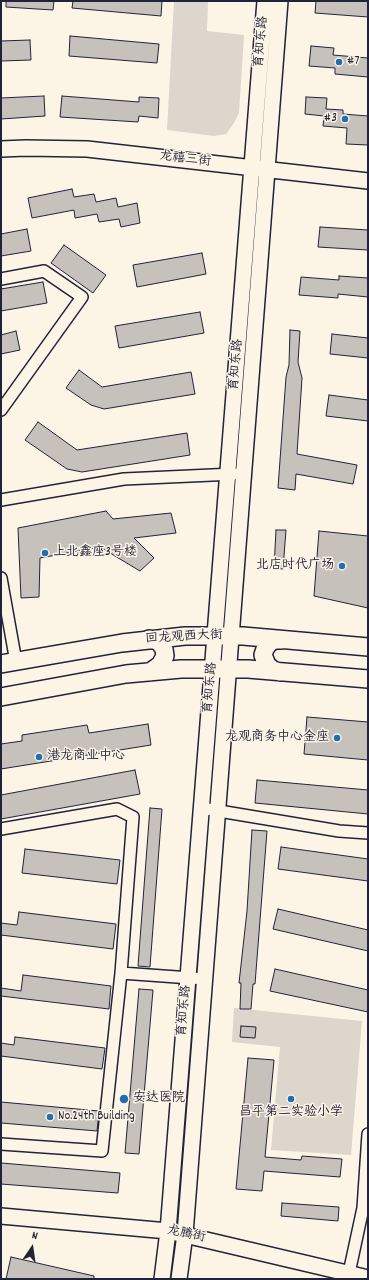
<!DOCTYPE html>
<meta charset="utf-8">
<style>
body{margin:0}
#map{position:relative;width:369px;height:1280px;overflow:hidden;background:#fcf5e5;font-family:Dekko,sans-serif}
canvas{display:block}
.frame{position:absolute;inset:0;border:2px solid #22223b;pointer-events:none}
.north{position:absolute;left:12px;top:1228px;width:40px;height:40px;-webkit-text-stroke:3px #fcf5e5;paint-order:stroke;rotate:13deg;font-size:11px;font-weight:700;line-height:16px;text-align:center;color:#22223b}
.north::after{content:'';display:block;margin:auto;width:14px;height:18px;background:#22223b;clip-path:polygon(50% 0,100% 100%,50% 72%,0 100%)}
</style>
<div id="map">
<canvas width="369" height="1280"></canvas>
<div class="frame"></div>
<div class="north">N</div>
</div>
<script>
const ctx = document.querySelector('canvas').getContext('2d');
ctx.lineJoin = 'round';
function paint(path, color) {
  ctx.fillStyle = color;
  ctx.fill(path, 'evenodd');
}
function shape(rows) {
  const path = new Path2D();
  for (const r of rows) {
    path.moveTo(r[0], r[1]);
    for (let i = 2; i < r.length; i += 2) path.lineTo(r[i], r[i + 1]);
  }
  return path;
}
function strokePath(path, color, width, dash) {
  ctx.strokeStyle = color;
  ctx.lineWidth = width;
  ctx.lineCap = dash ? 'butt' : 'round';
  ctx.setLineDash(dash || []);
  ctx.stroke(path);
}
function drawText(font, color, halo, rows, align = 'center') {
  ctx.font = font + ' Dekko,"LXGW WenKai TC",sans-serif';
  ctx.lineWidth = 3;
  ctx.setLineDash([]);
  ctx.textBaseline = 'middle';
  ctx.strokeStyle = halo;
  ctx.fillStyle = color;
  for (const [text, x, y, turn = 0] of rows) {
    ctx.save();
    ctx.translate(x, y);
    ctx.rotate((+turn || 0) * Math.PI / 180);
    ctx.textAlign = isNaN(turn) ? turn : align;
    if (halo) ctx.strokeText(text, 0, 0);
    ctx.fillText(text, 0, 0);
    ctx.restore();
  }
}
paint(shape([
 [174,1,208,1,207,31,244,35,239,113,234,123,226,134,214,136,167,130],
 [234,1008,362,1021,351,1155,271,1150,280,1047,232,1042]
]), '#dcd6cc');
const building = shape([
 [6,1,54,1,53,10,6,7,6,1],
 [73,1,162,1,161,16,72,8,73,1],
 [316,1,368,1,368,17,315,13,316,1],
 [70,36,159,44,157,63,69,56,70,36],
 [30,40,31,60,1,61,1,41,30,40],
 [311,46,334,48,333,55,368,58,368,77,335,74,335,68,309,66,311,46],
 [44,96,45,116,1,119,1,98,44,96],
 [62,96,139,102,139,97,159,98,158,118,139,116,138,122,60,117,62,96],
 [306,97,327,98,326,109,343,110,343,114,368,116,368,145,346,144,347,128,323,126,324,116,305,114,306,97],
 [72,189,74,197,94,194,96,202,116,198,118,207,137,203,140,223,121,227,119,219,99,222,97,214,75,218,74,210,32,218,28,198,72,189],
 [320,227,368,230,368,250,318,247,320,227],
 [27,229,31,251,1,256,1,234,27,229],
 [64,245,106,275,93,293,51,263,64,245],
 [202,253,206,274,137,287,133,265,202,253],
 [339,276,368,278,368,297,338,294,338,298,299,295,301,277,339,280,339,276],
 [43,282,47,303,1,311,1,289,43,282],
 [200,312,204,333,119,348,115,326,200,312],
 [290,330,300,331,298,362,302,378,297,454,357,465,353,484,296,474,295,490,278,488,286,377,289,365,290,330],
 [16,331,20,350,1,354,1,335,16,331],
 [332,334,368,338,368,358,330,354,332,334],
 [79,370,102,387,191,372,195,394,104,409,91,405,66,388,79,370],
 [329,395,368,400,368,421,326,416,329,395],
 [38,422,77,450,187,433,190,455,82,472,67,469,25,440,38,422],
 [106,511,113,519,171,513,176,533,134,538,154,558,140,571,100,547,40,558,39,597,21,598,18,528,106,511],
 [276,530,286,530,283,569,274,568,276,530],
 [319,531,368,536,368,608,314,596,319,531],
 [307,717,368,722,368,760,304,754,307,717],
 [148,724,151,745,1,769,1,744,22,741,22,735,87,725,89,733,148,724],
 [135,770,140,794,1,819,1,795,135,770],
 [257,780,368,790,368,814,255,803,257,780],
 [150,808,162,809,150,967,138,966,150,808],
 [252,830,267,831,255,984,253,984,251,1009,240,1009,241,983,239,983,247,911,252,830],
 [281,847,368,859,368,881,278,869,281,847],
 [25,849,120,860,117,884,22,873,25,849],
 [278,909,368,930,368,951,273,929,278,909],
 [19,912,116,924,113,949,1,935,1,923,17,925,19,912],
 [275,969,368,990,368,1012,270,991,275,969],
 [23,975,111,986,109,1009,1,996,1,988,21,991,23,975],
 [139,989,153,990,139,1154,125,1153,139,989],
 [241,1026,256,1027,255,1038,240,1037,241,1026],
 [15,1037,105,1048,102,1069,1,1056,1,1043,14,1045,15,1037],
 [248,1058,274,1060,265,1157,301,1160,302,1156,342,1159,340,1177,264,1171,262,1191,236,1189,248,1058],
 [1,1102,99,1111,97,1131,1,1123,1,1102],
 [1,1163,120,1173,118,1193,1,1184,1,1163],
 [282,1203,339,1207,338,1221,281,1216,282,1203],
 [11,1257,94,1276,94,1279,6,1279,11,1257]
]);
paint(building, '#c6c1bb');
strokePath(building, '#22223b', 1);
const street = shape([
 [1,279,44,271,82,297,1,410],
 [1,500,124,479,234,474],
 [1,578,16,662],
 [201,808,339,831,368,833],
 [1,829,117,809,133,817,121,973],
 [1,1144,102,1151,121,973,205,979],
 [349,1273,363,1208,368,1134]
]);
const secondary = shape([
 [1,149,26,148,87,149,368,181],
 [1,1216,168,1231,368,1278],
 [162,1279,168,1231,265,1],
 [179,1279,185,1234,280,1]
]);
const primary = shape([
 [149,639,155,640,160,643,164,649,165,656,160,665,150,672],
 [1,664,122,643,185,636,243,636,368,647],
 [280,672,273,670,267,665,263,655,265,649,269,643,275,640,282,640],
 [1,697,126,674,181,669,248,669,368,679]
]);
strokePath(street, '#22223b', 14);
strokePath(secondary, '#22223b', 18);
strokePath(primary, '#22223b', 20);
strokePath(street, '#fcf5e5', 11);
strokePath(secondary, '#fcf5e5', 15);
strokePath(primary, '#fcf5e5', 17);
for (const [x, y, r, color] of [
 [339,62,4,"#1f6fb2"],
 [345,119,4,"#1f6fb2"],
 [45,553,4,"#1f6fb2"],
 [342,566,4,"#1f6fb2"],
 [337,738,4,"#1f6fb2"],
 [39,757,4,"#1f6fb2"],
 [124,1099,5,"#1f6fb2"],
 [291,1099,4,"#1f6fb2"],
 [50,1117,4,"#1f6fb2"]
]) {
  const dot = new Path2D();
  dot.arc(x, y, r, 0, 2 * Math.PI);
  ctx.fillStyle = color;
  ctx.fill(dot);
  strokePath(dot, '#fcf5e5', 1.5);
}
drawText('13px', '#22223b', '#fcf5e5', [
 ["育知东路",262,42,-85],
 ["龙禧三街",185,160,7],
 ["育知东路",237,365,-85],
 ["回龙观西大街",184,638,-3],
 ["育知东路",211,688,-85],
 ["育知东路",185,1011,-85],
 ["龙腾街",186,1235,12]
]);
drawText('13px', '#22223b', '#fcf5e5', [
 ["#7",347,62],
 ["#3",337,119,"right"],
 ["上北鑫座3号楼",53,553],
 ["北店时代广场",334,566,"right"],
 ["龙观商务中心金座",329,738,"right"],
 ["港龙商业中心",47,757],
 ["安达医院",133,1099],
 ["昌平第二实验小学",291,1113,"center"],
 ["No.24th Building",58,1117]
], 'left');
</script>
